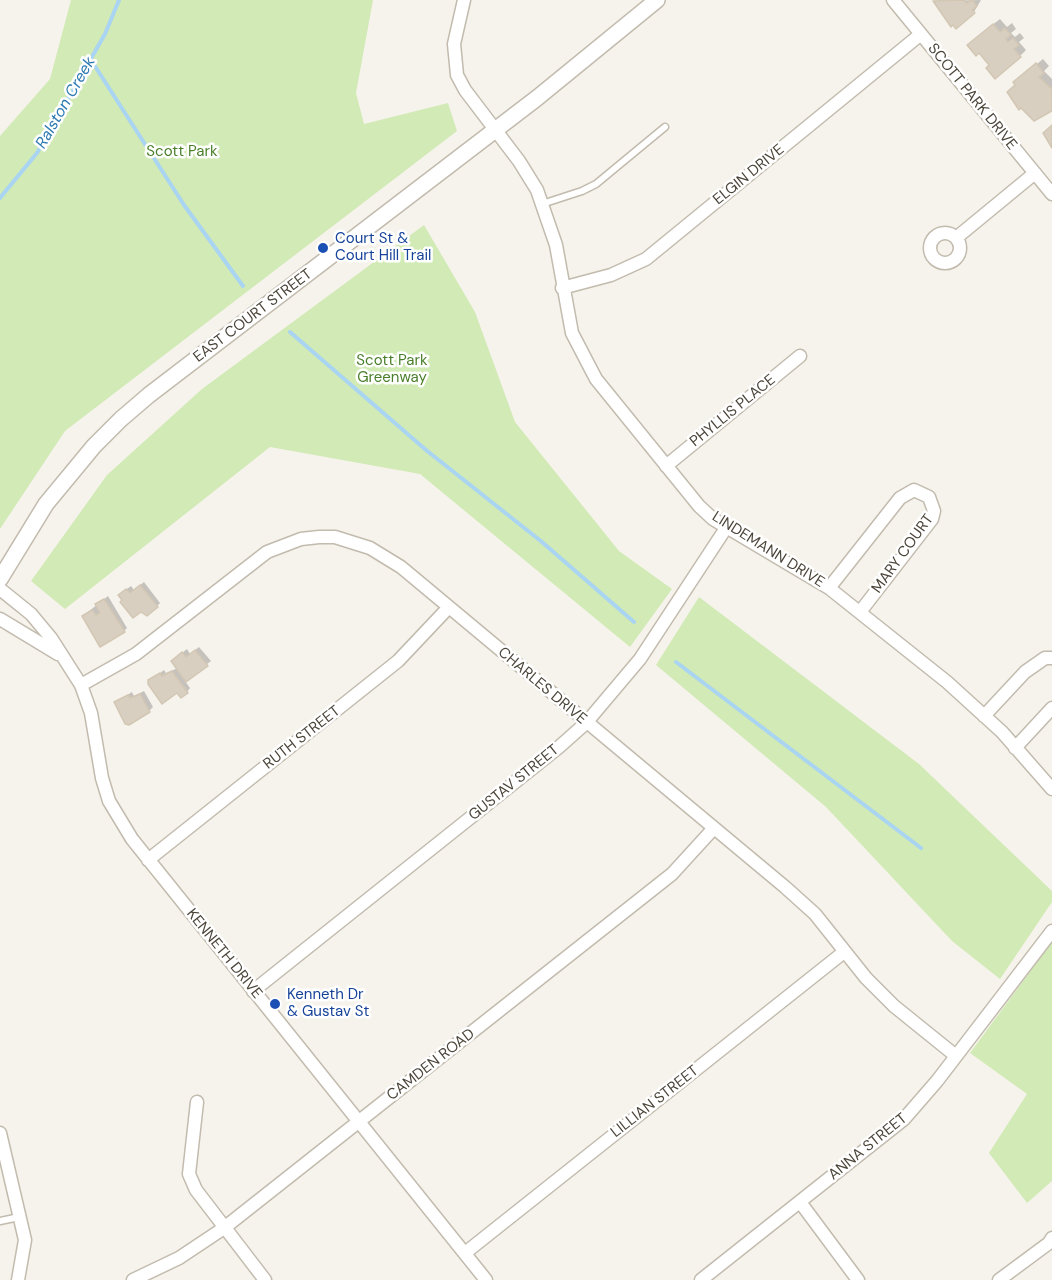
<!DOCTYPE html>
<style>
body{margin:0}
canvas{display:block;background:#f6f3ec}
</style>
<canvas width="1052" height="1280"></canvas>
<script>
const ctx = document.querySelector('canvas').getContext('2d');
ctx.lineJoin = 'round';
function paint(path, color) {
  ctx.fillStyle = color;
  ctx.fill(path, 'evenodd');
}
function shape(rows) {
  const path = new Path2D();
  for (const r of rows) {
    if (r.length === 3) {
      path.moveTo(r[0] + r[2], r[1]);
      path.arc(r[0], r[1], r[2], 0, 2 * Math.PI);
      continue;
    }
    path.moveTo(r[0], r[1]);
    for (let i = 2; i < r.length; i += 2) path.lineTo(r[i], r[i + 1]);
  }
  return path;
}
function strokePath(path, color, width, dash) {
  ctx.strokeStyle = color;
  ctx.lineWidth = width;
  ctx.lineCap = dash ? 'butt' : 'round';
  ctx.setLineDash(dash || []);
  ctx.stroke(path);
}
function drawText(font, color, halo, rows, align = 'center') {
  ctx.font = font + ' "DM Sans",sans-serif';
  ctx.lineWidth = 5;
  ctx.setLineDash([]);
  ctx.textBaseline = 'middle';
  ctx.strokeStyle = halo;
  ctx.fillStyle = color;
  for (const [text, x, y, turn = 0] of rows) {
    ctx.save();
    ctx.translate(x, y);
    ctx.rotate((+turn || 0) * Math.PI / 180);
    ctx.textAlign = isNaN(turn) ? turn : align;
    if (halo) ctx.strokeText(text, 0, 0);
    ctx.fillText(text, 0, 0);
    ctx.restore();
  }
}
paint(shape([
 [71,0,373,0,356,93,364,124,448,103,457,131,65,431,0,529,0,136,50,79],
 [424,225,475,312,515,422,619,551,672,589,630,647,420,474,270,447,65,609,31,581,107,475,202,389],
 [699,597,919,764,1052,891,1052,902,1000,979,952,941,826,807,656,665],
 [1052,942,1052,1181,1027,1203,989,1153,1027,1094,970,1053]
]), '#d2eab5');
paint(shape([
 [981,0,974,12,951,24,935,1],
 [1000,19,1007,27,1012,23,1016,29,1011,33,1015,37,1020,33,1024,38,1019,42,1026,50,1020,56,991,65,974,39],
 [1043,59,1049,66,1044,71,1052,79,1052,109,1019,108,1011,99,1017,84,1021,77],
 [144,582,160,603,157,606,124,591,131,586,134,590],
 [108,596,127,628,124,631,83,616],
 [199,647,211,661,185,681,190,688,187,692,150,681,164,670,166,673,178,668,177,657,187,649,190,654],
 [144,691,153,707,149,711,116,702,132,692,134,696]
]), '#0003');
strokePath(shape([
 [91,60,184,205,243,286],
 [0,198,37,153,105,34,119,0],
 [290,332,426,450,542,542,634,622],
 [676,662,921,848]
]), '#a9d4f2', 4);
const building = shape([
 [964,0,966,3,972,0,977,6,972,10,975,13,956,29,953,25,951,27,933,1,964,0],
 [993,24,1000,32,1005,28,1011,35,1006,39,1008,42,1013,38,1019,45,1014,49,1021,57,995,79,986,68,989,65,979,53,976,56,967,45,993,24],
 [1036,63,1044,73,1039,77,1052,89,1052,111,1034,121,1021,108,1019,110,1007,92,1015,85,1013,82,1036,63],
 [1052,125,1052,148,1043,133,1052,125],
 [140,585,158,607,147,616,141,612,133,618,120,602,122,600,118,595,126,589,130,593,140,585],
 [104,599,125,632,100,647,82,616,92,610,96,615,100,613,95,604,104,599],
 [195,650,208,666,186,682,171,661,182,652,186,657,195,650],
 [172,671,188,693,181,698,177,693,162,704,148,684,148,680,160,673,162,676,172,671],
 [140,694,150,712,129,725,125,724,114,702,128,695,130,698,140,694]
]);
paint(building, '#d8cfc1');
strokePath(building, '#d3c7b4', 1.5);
const service = shape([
 [542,204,582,191,596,184,665,127],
 [0,1221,19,1217]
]);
const minor = shape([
 [464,0,454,44,457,75,465,90,519,161,537,190,556,245,572,333,596,379,699,506,713,519,829,588,947,682,1002,732,1052,789],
 [893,0,1052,194],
 [945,248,15],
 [956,238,1035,173],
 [562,288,611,275,646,259,921,34],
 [666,466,800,356],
 [829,588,900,498,914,490,929,497,934,511,932,519,860,612],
 [0,589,31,614,51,638,81,685,91,713,102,778,109,801,132,839,486,1280],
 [0,619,58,654],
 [81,685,136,654,267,552,301,539,319,537,335,537,370,548,401,567,785,887,815,914,866,978,894,1006,956,1056],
 [984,716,1025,672,1045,658,1052,658],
 [1015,748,1052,708],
 [148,860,398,661,449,607],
 [253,991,559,747,586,723,640,659,726,528],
 [197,1102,189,1174,196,1190,265,1280],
 [0,1133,25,1240,18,1280],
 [800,1202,858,1280],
 [465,1253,844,952],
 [133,1280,179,1258,224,1228,672,874,714,828],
 [701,1280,904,1119,937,1081,1052,931],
 [999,1280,1049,1243,1052,1238]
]);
const tertiary = shape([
 [0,579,46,504,94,446,121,419,149,395,537,98,657,0]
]);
strokePath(service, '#c2bbae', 9);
strokePath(minor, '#c2bbae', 15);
strokePath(tertiary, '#c2bbae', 18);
strokePath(service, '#fff', 6);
strokePath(minor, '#fff', 12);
strokePath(tertiary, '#fff', 15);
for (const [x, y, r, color] of [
 [323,248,6,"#1a4fb4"],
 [275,1004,6,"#1a4fb4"]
]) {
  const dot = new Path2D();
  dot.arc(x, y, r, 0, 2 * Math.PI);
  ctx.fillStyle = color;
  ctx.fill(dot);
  strokePath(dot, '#fff', 2);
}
drawText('15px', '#4b4439', '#fff', [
 ["SCOTT PARK DRIVE",972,97,51],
 ["ELGIN DRIVE",749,175,-39],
 ["EAST COURT STREET",253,316,-37],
 ["PHYLLIS PLACE",733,411,-39],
 ["LINDEMANN DRIVE",768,550,32],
 ["MARY COURT",903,554,-54],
 ["CHARLES DRIVE",542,686,40],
 ["RUTH STREET",302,738,-38],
 ["GUSTAV STREET",514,783,-39],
 ["KENNETH DRIVE",224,954,51],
 ["CAMDEN ROAD",431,1065,-38],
 ["LILLIAN STREET",655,1102,-38],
 ["ANNA STREET",868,1147,-39]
]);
drawText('15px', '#4a7f2a', '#fff', [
 ["Scott Park",182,152],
 ["Scott Park",392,361],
 ["Greenway",392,378]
]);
drawText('15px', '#164399', '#fff', [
 ["Court St &",335,239],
 ["Court Hill Trail",335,256],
 ["Kenneth Dr",287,995],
 ["& Gustav St",287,1012]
], 'left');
drawText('italic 16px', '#2e7ab2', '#fff', [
 ["Ralston Creek",66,103,-60]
]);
</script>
